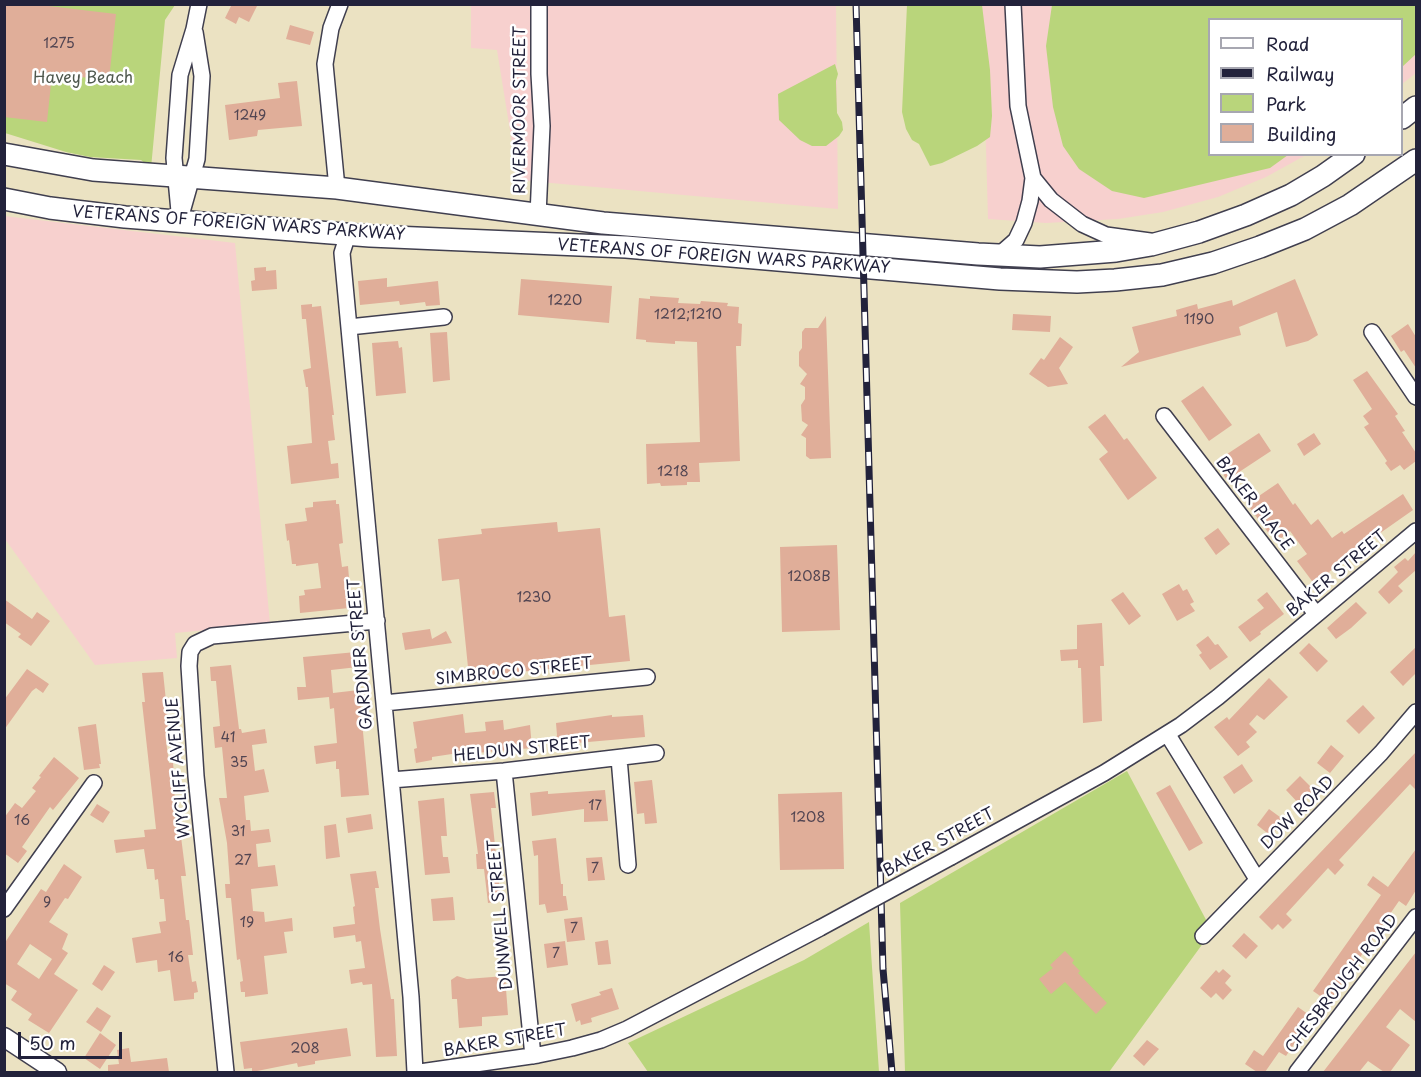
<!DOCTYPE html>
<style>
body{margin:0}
#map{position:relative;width:1421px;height:1077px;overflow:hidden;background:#ebe2c2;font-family:"Playpen Sans",sans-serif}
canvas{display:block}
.frame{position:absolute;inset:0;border:6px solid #22223b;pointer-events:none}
.legend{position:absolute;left:1208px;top:18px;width:195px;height:138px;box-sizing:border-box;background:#fff;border:2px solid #a7a7b1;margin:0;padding:8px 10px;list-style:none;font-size:18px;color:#22223b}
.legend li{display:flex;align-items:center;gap:12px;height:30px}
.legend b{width:30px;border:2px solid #a7a7b1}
.scale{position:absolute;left:18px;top:1032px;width:104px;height:27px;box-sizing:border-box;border:3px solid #22223b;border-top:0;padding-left:8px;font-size:18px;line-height:21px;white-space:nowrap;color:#22223b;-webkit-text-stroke:4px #fff;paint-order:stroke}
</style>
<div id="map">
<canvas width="1421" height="1077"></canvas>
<div class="frame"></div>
<ul class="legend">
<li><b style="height:8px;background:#fff"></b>Road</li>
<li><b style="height:8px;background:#22223b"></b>Railway</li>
<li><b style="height:16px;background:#b9d57b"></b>Park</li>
<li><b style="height:16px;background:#e0ae99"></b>Building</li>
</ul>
<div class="scale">50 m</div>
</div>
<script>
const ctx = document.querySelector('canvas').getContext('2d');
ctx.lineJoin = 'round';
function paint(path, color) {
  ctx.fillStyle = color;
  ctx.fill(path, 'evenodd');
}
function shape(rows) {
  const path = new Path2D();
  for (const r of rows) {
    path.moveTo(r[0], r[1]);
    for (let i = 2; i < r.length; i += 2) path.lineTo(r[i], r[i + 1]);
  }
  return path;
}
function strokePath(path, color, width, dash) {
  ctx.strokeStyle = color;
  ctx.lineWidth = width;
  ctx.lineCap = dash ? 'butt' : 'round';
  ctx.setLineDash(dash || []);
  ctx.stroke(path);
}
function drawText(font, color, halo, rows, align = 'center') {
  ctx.font = font + ' "Playpen Sans",sans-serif';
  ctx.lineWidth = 5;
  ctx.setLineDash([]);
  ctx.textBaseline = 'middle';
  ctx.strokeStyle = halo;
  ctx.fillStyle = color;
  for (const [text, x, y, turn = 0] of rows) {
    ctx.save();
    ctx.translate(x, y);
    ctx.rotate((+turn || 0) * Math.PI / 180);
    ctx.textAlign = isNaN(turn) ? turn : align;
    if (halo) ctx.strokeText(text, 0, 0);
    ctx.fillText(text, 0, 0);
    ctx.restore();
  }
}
paint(shape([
 [471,5,836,5,838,209,518,180,497,50,471,48],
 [982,5,1416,5,1416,73,1402,84,1402,20,1210,20,1210,154,1306,155,1266,177,1218,197,1163,212,1118,219,1046,223,988,219],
 [4,216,235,243,270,624,175,633,177,658,95,665,5,539]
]), '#f7d0ce');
paint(shape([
 [4,5,175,5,165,20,151,168,141,160,90,157,66,152,5,133],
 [907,5,982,5,990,70,992,116,990,137,977,146,942,163,930,166,919,144,912,140,906,129,902,112],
 [1052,5,1416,5,1416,54,1402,67,1402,20,1210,20,1210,154,1288,155,1270,168,1144,198,1112,191,1079,169,1063,146,1053,107,1046,46],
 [835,64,838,74,836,81,837,113,842,122,843,130,839,136,826,146,812,146,800,140,779,120,778,94],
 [1127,771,1212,931,1109,1072,905,1072,900,903],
 [869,922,879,1072,648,1072,628,1043,804,960]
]), '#b9d57b');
paint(shape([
 [4,4,32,4,116,14,109,80,52,74,47,122,4,117],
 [232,4,258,4,249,22,239,17,236,24,225,18],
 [290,25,314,32,310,45,286,39],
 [297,81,302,126,258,130,257,136,229,140,225,105,280,98,278,83],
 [266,267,266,271,276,270,277,289,252,291,251,281,255,280,254,268],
 [387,278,387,287,438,281,440,305,426,306,425,302,400,305,399,301,360,305,358,281],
 [521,279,612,286,609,323,518,315],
 [1295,279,1318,335,1308,341,1286,347,1277,312,1239,327,1241,335,1121,367,1139,352,1132,327,1177,316,1176,310,1197,304,1198,309,1232,300,1233,306],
 [650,296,679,298,678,303,700,304,701,301,728,303,727,306,739,307,738,323,742,324,741,346,736,346,740,461,699,463,700,482,687,482,687,485,661,486,660,483,647,484,646,444,700,442,697,342,675,341,675,344,646,342,646,340,636,339,639,298,650,299],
 [312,304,312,307,321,306,334,415,332,415,335,440,328,441,331,464,338,463,339,478,291,484,287,446,312,443,308,387,306,387,303,370,311,368,306,319,302,319,301,305],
 [1013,314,1051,316,1050,332,1012,330],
 [826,316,831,458,810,459,806,456,806,438,801,435,808,425,802,421,801,405,805,399,805,387,800,384,807,374,799,366,799,352,802,348,802,332,805,328,818,328],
 [1408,324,1416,337,1416,368,1404,350,1401,352,1391,336],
 [447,332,450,380,433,382,430,333],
 [1060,337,1073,347,1059,368,1068,384,1048,387,1029,374,1041,358,1044,360],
 [398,341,399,348,402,347,406,393,376,396,372,343],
 [1367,371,1398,414,1395,416,1405,431,1402,432,1416,453,1416,461,1404,470,1400,465,1391,471,1385,463,1387,461,1364,427,1369,424,1363,416,1372,409,1353,380],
 [1203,386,1232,425,1209,441,1181,401],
 [1105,414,1124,440,1127,438,1157,478,1128,500,1099,459,1108,452,1088,427],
 [1259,433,1271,451,1227,480,1215,462],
 [1314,433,1321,444,1304,456,1297,444],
 [1278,483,1293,505,1295,503,1311,525,1318,519,1332,538,1342,531,1344,534,1403,494,1413,510,1356,550,1357,551,1329,572,1330,574,1315,585,1297,561,1307,554,1290,531,1280,539,1275,531,1270,535,1247,504],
 [336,500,336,504,339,504,343,543,339,544,342,567,348,566,349,578,346,578,349,608,300,613,299,596,305,595,304,590,321,588,318,563,296,566,296,564,292,564,289,540,287,541,285,524,307,521,305,508,313,507,313,502],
 [557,522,558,532,600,528,609,617,625,615,630,661,469,677,459,579,442,581,438,539,482,534,481,529],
 [1218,528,1230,544,1216,555,1204,538],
 [837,545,840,630,782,632,780,547],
 [1416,552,1416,570,1398,586,1403,591,1389,604,1378,592,1398,572,1394,567,1405,558,1408,561],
 [1179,584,1183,591,1187,589,1194,602,1190,604,1195,611,1177,621,1162,594],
 [1123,592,1141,616,1129,625,1111,600],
 [1267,592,1284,614,1260,632,1261,634,1250,642,1238,627,1264,608,1257,600],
 [4,599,32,619,37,612,50,621,31,646,18,637,21,634,4,622],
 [1356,602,1367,613,1351,628,1336,639,1327,628],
 [1102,623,1104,666,1100,666,1102,721,1083,723,1081,668,1078,668,1078,660,1061,661,1060,650,1077,649,1077,625],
 [430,629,432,639,446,631,452,643,405,650,402,633],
 [1208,636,1215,645,1218,644,1228,657,1210,670,1199,655,1202,653,1196,645],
 [1309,643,1328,661,1317,672,1299,653],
 [1416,647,1416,673,1403,686,1390,672],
 [356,652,358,667,331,670,333,693,359,690,369,795,341,797,339,769,336,769,336,761,316,764,314,746,337,743,334,708,330,709,329,697,298,700,297,687,306,687,303,657],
 [231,665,239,729,241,729,242,733,265,729,267,743,252,745,255,771,264,769,269,792,244,796,246,820,250,820,251,831,269,829,271,842,256,844,258,867,275,865,278,886,251,889,253,911,264,912,265,922,292,918,293,931,284,932,287,953,264,956,268,994,245,997,245,992,241,992,240,982,243,981,240,959,237,960,231,898,226,898,225,884,230,884,227,843,219,798,227,798,222,747,215,748,213,727,220,726,216,681,211,681,210,667],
 [27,669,49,684,43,693,36,688,32,691,4,730,4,700],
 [163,672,170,740,166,741,169,763,173,763,174,773,170,774,177,806,174,806,177,829,180,829,186,876,181,876,186,920,189,920,193,955,188,955,192,982,196,981,198,992,194,993,194,999,174,1001,170,970,158,972,157,960,136,963,132,938,161,933,159,922,166,921,164,899,160,899,158,879,155,880,154,869,147,869,144,849,116,853,114,840,145,837,144,830,156,829,142,702,145,702,142,673],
 [1269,678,1288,697,1264,720,1257,715,1249,724,1257,732,1246,742,1250,747,1238,756,1214,727,1227,717,1229,720],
 [1363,705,1375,718,1359,734,1346,721],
 [463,714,465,733,486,731,485,722,503,720,504,730,530,725,532,748,465,754,465,752,432,757,432,760,416,763,414,749,417,748,413,722],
 [612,715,612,717,643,715,645,737,554,745,557,735,556,723],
 [96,724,101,764,99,764,100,768,84,770,78,727],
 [1331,745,1344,756,1330,773,1317,763],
 [1416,752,1416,790,1410,784,1339,860,1344,865,1335,875,1328,868,1286,914,1292,920,1283,929,1278,924,1272,930,1259,917],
 [54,757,79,778,53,810,50,807,22,847,27,851,18,863,4,853,4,818,15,803,22,808,36,791,32,788,41,777,39,776],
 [1242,764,1253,781,1234,794,1223,777],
 [1300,776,1314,790,1300,805,1286,790],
 [652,780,657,823,645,824,644,813,637,814,634,782],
 [1170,785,1203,843,1189,851,1156,793],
 [605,790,608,821,584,822,584,809,532,816,530,793,548,791,548,794],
 [494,792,496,808,491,808,501,901,488,903,484,869,477,869,476,854,478,854,470,794],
 [842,792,844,869,780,870,778,794],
 [444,798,447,836,441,836,443,857,448,857,450,873,425,875,418,801],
 [97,804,110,812,103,823,90,815],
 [1269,809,1284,820,1271,836,1257,825],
 [371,814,373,829,348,833,346,818],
 [336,824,340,857,326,859,324,826],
 [556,838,561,884,563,884,563,896,566,896,568,910,547,913,545,904,539,905,538,855,534,856,532,841],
 [1416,849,1416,890,1406,906,1399,901,1329,1002,1313,991,1381,895,1367,885,1373,876,1388,887],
 [602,857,605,880,588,881,586,858],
 [64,864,82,877,68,899,65,898,49,922,68,934,62,949,68,953,54,974,78,990,49,1033,28,1020,32,1014,11,1000,17,991,4,983,4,944,41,889,46,892],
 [30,944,52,959,39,979,17,964],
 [376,871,379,888,375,888,380,929,391,999,394,999,397,1056,376,1057,372,984,363,985,362,982,351,984,349,970,365,968,361,941,356,942,355,935,334,938,333,927,355,924,353,907,355,906,350,874],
 [453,897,455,920,433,921,431,899],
 [582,917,585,940,567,942,564,919],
 [1244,933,1258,946,1246,959,1232,946],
 [608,940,611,964,598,965,595,942],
 [565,941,568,965,547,968,544,944],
 [1065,951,1074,960,1072,963,1080,971,1078,973,1107,1003,1096,1014,1065,982,1051,994,1039,979,1053,968,1050,965],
 [1416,952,1416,1022,1400,1009,1386,1027,1410,1045,1390,1072,1384,1072,1368,1061,1359,1072,1323,1072],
 [104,965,115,972,102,991,92,984],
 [1223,969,1231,976,1225,983,1232,990,1223,1000,1216,993,1211,998,1200,988,1216,970,1219,973],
 [457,976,467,979,505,976,508,1015,482,1017,482,1026,459,1028,457,999,452,999,451,980],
 [612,988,619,1009,591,1018,592,1022,581,1025,580,1020,576,1022,571,1004,601,995,599,992],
 [97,1007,111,1016,101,1032,86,1022],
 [1298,1007,1312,1017,1286,1056,1279,1052,1265,1072,1257,1072,1245,1064,1254,1050,1263,1056],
 [347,1028,351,1056,315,1061,315,1064,298,1067,297,1063,252,1072,252,1068,244,1069,240,1042],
 [100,1033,116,1045,100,1069,84,1058],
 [1147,1040,1159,1049,1144,1066,1133,1056],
 [129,1048,131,1062,167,1058,169,1072,108,1072,108,1065,119,1064,117,1050]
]), '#e0ae99');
const minor = shape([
 [1033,178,1051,200,1082,224,1106,235,1150,241],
 [337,188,325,64,331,28,340,4],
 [182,212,197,159,202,76,195,32],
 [538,215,542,126,539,74,539,4],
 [180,222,174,158,180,75,194,29,199,4],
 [348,234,342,253,397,843,411,997,415,1072],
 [999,255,1016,240,1024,223,1030,201,1033,178,1018,106,1013,4],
 [349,327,444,317],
 [1372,332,1416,397],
 [1164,416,1316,614],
 [384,703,647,677],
 [1168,735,1257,879],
 [619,758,628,865],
 [504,771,533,1056],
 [391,780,504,771,656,753],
 [951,857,1104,773,1181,725,1218,697,1416,531],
 [4,909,94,783],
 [1203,936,1381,753,1416,712],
 [226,1072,196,776,189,666,190,652,195,644,212,636,377,621],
 [420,1072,538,1055,572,1048,601,1040,627,1029,820,928],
 [1297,1072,1416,917]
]);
const major = shape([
 [4,1037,57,1072]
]);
const highway = shape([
 [1402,118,1416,107],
 [4,154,93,170,337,188,603,223,978,254,1040,257,1116,251,1151,245,1199,232,1246,215,1291,195,1323,176,1354,154],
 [4,199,50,208,125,217,370,236,626,247,1000,279,1077,282,1115,280,1162,275,1213,263,1260,247,1305,229,1350,205,1416,160]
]);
strokePath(minor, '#403f4f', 18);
strokePath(major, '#403f4f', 21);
strokePath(highway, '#403f4f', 24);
strokePath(minor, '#fff', 15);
strokePath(major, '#fff', 18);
strokePath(highway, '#fff', 21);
const rail = shape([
 [856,4,883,969,892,1072]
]);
strokePath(rail, '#22223b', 7);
strokePath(rail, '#fff', 4.5, [14]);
const minorBridge = shape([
 [820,928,951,857]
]);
strokePath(minorBridge, '#403f4f', 18, []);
strokePath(minorBridge, '#fff', 15);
drawText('14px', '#524552', null, [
 ["1275",59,44],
 ["1249",250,116],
 ["1220",565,301],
 ["1212;1210",688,315],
 ["1190",1199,320],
 ["1218",673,472],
 ["1208B",809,577],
 ["1230",534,598],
 ["41",228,738],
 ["35",239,763],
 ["17",595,806],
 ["1208",808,818],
 ["16",22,821],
 ["31",238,832],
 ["27",243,861],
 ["7",595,869],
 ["9",47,903],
 ["19",247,923],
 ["7",574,929],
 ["7",556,954],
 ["16",176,958],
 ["208",305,1049]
]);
drawText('16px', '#4f584e', '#fff', [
 ["Havey Beach",83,79]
]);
drawText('16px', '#22223b', '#fff', [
 ["RIVERMOOR STREET",521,110,-90],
 ["VETERANS OF FOREIGN WARS PARKWAY",239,224,4],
 ["VETERANS OF FOREIGN WARS PARKWAY",724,257,4],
 ["BAKER PLACE",1254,504,52],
 ["BAKER STREET",1337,574,-40],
 ["GARDNER STREET",361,654,-95],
 ["SIMBROCO STREET",514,672,-6],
 ["HELDUN STREET",522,750,-6],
 ["WYCLIFF AVENUE",179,768,-95],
 ["DOW ROAD",1298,813,-45],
 ["BAKER STREET",939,843,-29],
 ["DUNWELL STREET",501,915,-95],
 ["CHESBROUGH ROAD",1342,984,-52],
 ["BAKER STREET",505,1041,-10]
]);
</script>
